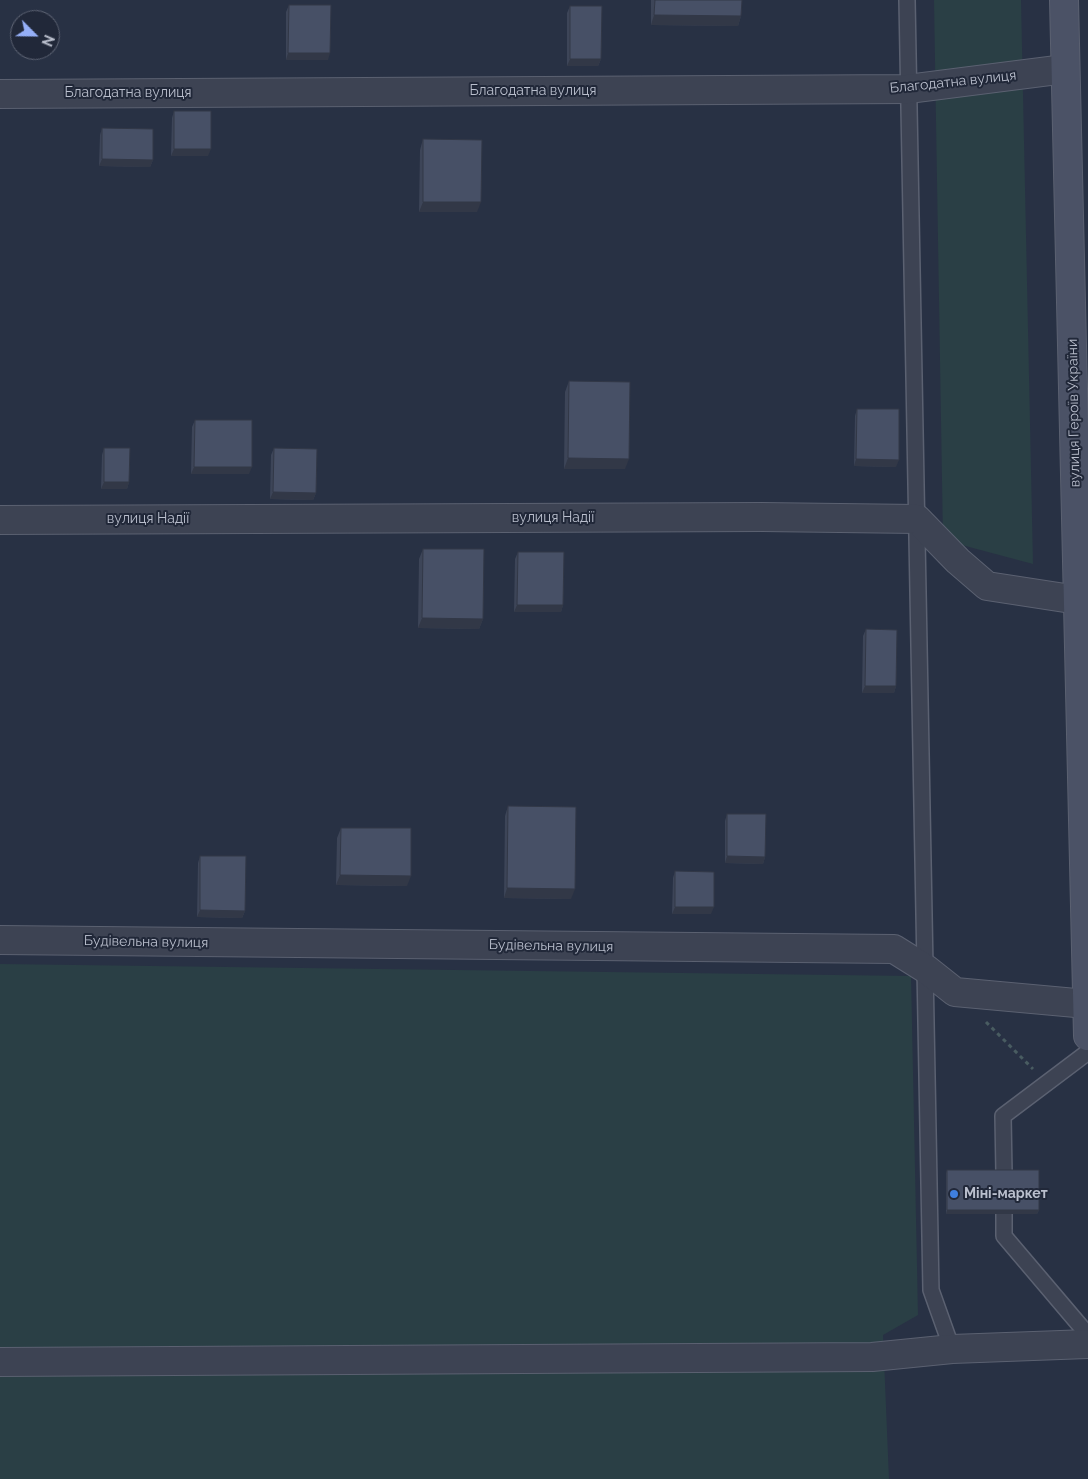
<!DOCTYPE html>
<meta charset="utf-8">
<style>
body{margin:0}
#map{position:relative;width:1088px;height:1479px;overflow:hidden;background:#283144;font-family:Raleway,sans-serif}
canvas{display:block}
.north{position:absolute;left:10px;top:10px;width:50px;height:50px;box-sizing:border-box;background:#212839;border:1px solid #5e6474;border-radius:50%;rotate:113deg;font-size:14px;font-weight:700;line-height:20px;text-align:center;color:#babfcd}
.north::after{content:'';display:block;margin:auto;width:18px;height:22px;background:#95aff7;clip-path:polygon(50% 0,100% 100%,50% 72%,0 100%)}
</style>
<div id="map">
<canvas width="1088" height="1479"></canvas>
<div class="north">N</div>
</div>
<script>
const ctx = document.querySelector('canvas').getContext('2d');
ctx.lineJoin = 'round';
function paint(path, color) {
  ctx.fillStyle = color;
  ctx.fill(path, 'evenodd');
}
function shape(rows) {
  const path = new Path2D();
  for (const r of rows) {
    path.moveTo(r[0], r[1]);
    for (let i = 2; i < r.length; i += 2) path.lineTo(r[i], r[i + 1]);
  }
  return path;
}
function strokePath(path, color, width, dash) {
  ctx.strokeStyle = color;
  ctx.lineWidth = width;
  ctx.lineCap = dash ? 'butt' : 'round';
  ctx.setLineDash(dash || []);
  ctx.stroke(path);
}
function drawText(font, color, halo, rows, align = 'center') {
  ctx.font = font + ' Raleway,sans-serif';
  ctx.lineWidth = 4;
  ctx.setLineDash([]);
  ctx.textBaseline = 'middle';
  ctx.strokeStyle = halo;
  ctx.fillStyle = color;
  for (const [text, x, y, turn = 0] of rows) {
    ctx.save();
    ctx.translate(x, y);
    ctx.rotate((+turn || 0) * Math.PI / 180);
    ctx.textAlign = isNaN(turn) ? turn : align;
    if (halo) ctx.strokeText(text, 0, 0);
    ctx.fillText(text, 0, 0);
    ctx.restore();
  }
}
paint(shape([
 [934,0,1021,0,1033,564,943,540],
 [0,964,911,976,918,1315,883,1335,889,1479,0,1479]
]), '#2a3f45');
const service = shape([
 [907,0,931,1290,952,1349],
 [1004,1173,1003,1116,1088,1052],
 [1004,1214,1004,1236,1088,1335]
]);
const minor = shape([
 [0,94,908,89,1065,69],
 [0,520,762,517,917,519,958,561,987,586,1078,600],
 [0,940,894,949,926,969,955,992,1087,1004],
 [0,1362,872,1357,952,1349,1088,1344]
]);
const secondary = shape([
 [1064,0,1088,1036]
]);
strokePath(service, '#5b6171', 18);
strokePath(minor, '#5b6171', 30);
strokePath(secondary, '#5b6171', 30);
strokePath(shape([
 [986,1022,1033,1069]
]), '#495c61', 3, [4, 4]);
strokePath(service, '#3d4353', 15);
strokePath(minor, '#3d4353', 28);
strokePath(secondary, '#4b5266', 28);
paint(shape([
 [651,0,742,0,741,16,738,26,651,25],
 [289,5,328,60,286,60,286,12],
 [570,6,601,59,598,66,567,66,567,13],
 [174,111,208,156,171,156,172,118],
 [102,128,153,160,150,167,99,166,100,135],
 [423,139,477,212,419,212,420,150],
 [569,381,625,469,564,469,565,392],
 [857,409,896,467,854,466,855,416],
 [195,420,249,474,191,474,192,427],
 [104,448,129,482,127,489,101,489,102,455],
 [274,448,316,493,313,500,270,499,271,455],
 [423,549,483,619,479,629,418,628,419,559],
 [518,552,563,605,561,612,514,612,515,559],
 [866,629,896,686,894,693,862,693,863,636],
 [508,806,571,899,504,898,505,816],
 [727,814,765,857,763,864,725,863,725,821],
 [341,828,407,886,336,885,337,838],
 [200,856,245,911,242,918,197,917,198,863],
 [675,871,711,914,672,914,673,878],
 [947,1170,1039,1210,1037,1214,946,1214,946,1173]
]), '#3d4558');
paint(shape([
 [654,15,741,16,738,26,651,25],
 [288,53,330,53,328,60,286,60],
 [570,59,601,59,598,66,567,66],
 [174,149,211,149,208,156,171,156],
 [102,159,153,160,150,167,99,166],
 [423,202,481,202,477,212,419,212],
 [568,458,629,459,625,469,564,469],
 [856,459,899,460,896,467,854,466],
 [194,467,252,467,249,474,191,474],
 [104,482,129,482,127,489,101,489],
 [273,492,316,493,313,500,270,499],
 [517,605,563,605,561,612,514,612],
 [422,618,483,619,479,629,418,628],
 [865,686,896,686,894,693,862,693],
 [727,856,765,857,763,864,725,863],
 [340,875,411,876,407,886,336,885],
 [507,888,575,889,571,899,504,898],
 [675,907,714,907,711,914,672,914],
 [200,910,245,911,242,918,197,917],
 [947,1210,1039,1210,1037,1214,946,1214]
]), '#323847');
const building = shape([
 [655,0,742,0,741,16,654,15,655,0],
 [289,5,331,5,330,53,288,53,289,5],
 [570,6,602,6,601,59,570,59,570,6],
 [174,111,211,111,211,149,174,149,174,111],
 [102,128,153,129,153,160,102,159,102,128],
 [423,139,482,140,481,202,423,202,423,139],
 [569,381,630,382,629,459,568,458,569,381],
 [857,409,899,409,899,460,856,459,857,409],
 [195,420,252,420,252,467,194,467,195,420],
 [104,448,130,448,129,482,104,482,104,448],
 [274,448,317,449,316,493,273,492,274,448],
 [423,549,484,549,483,619,422,618,423,549],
 [518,552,564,552,563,605,517,605,518,552],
 [866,629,897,630,896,686,865,686,866,629],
 [508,806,576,807,575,889,507,888,508,806],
 [727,814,766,814,765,857,727,856,727,814],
 [341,828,411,828,411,876,340,875,341,828],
 [200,856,246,856,245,911,200,910,200,856],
 [675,871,714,872,714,907,675,907,675,871],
 [947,1170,1039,1170,1039,1210,947,1210,947,1170]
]);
paint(building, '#475066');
strokePath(building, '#323847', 1);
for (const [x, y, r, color] of [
 [954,1194,5,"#3f7fe0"]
]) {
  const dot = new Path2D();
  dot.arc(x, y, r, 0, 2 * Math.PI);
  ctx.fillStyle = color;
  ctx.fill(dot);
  strokePath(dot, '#212839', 2);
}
drawText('14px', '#babfcd', '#212839', [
 ["Благодатна вулиця",953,82,-6],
 ["Благодатна вулиця",533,91],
 ["Благодатна вулиця",128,93],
 ["вулиця Героїв України",1074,413,-91],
 ["вулиця Надії",553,518],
 ["вулиця Надії",148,519],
 ["Будівельна вулиця",146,942,1],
 ["Будівельна вулиця",551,946,1]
]);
drawText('bold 14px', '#babfcd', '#212839', [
 ["Міні-маркет",964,1194]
], 'left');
</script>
